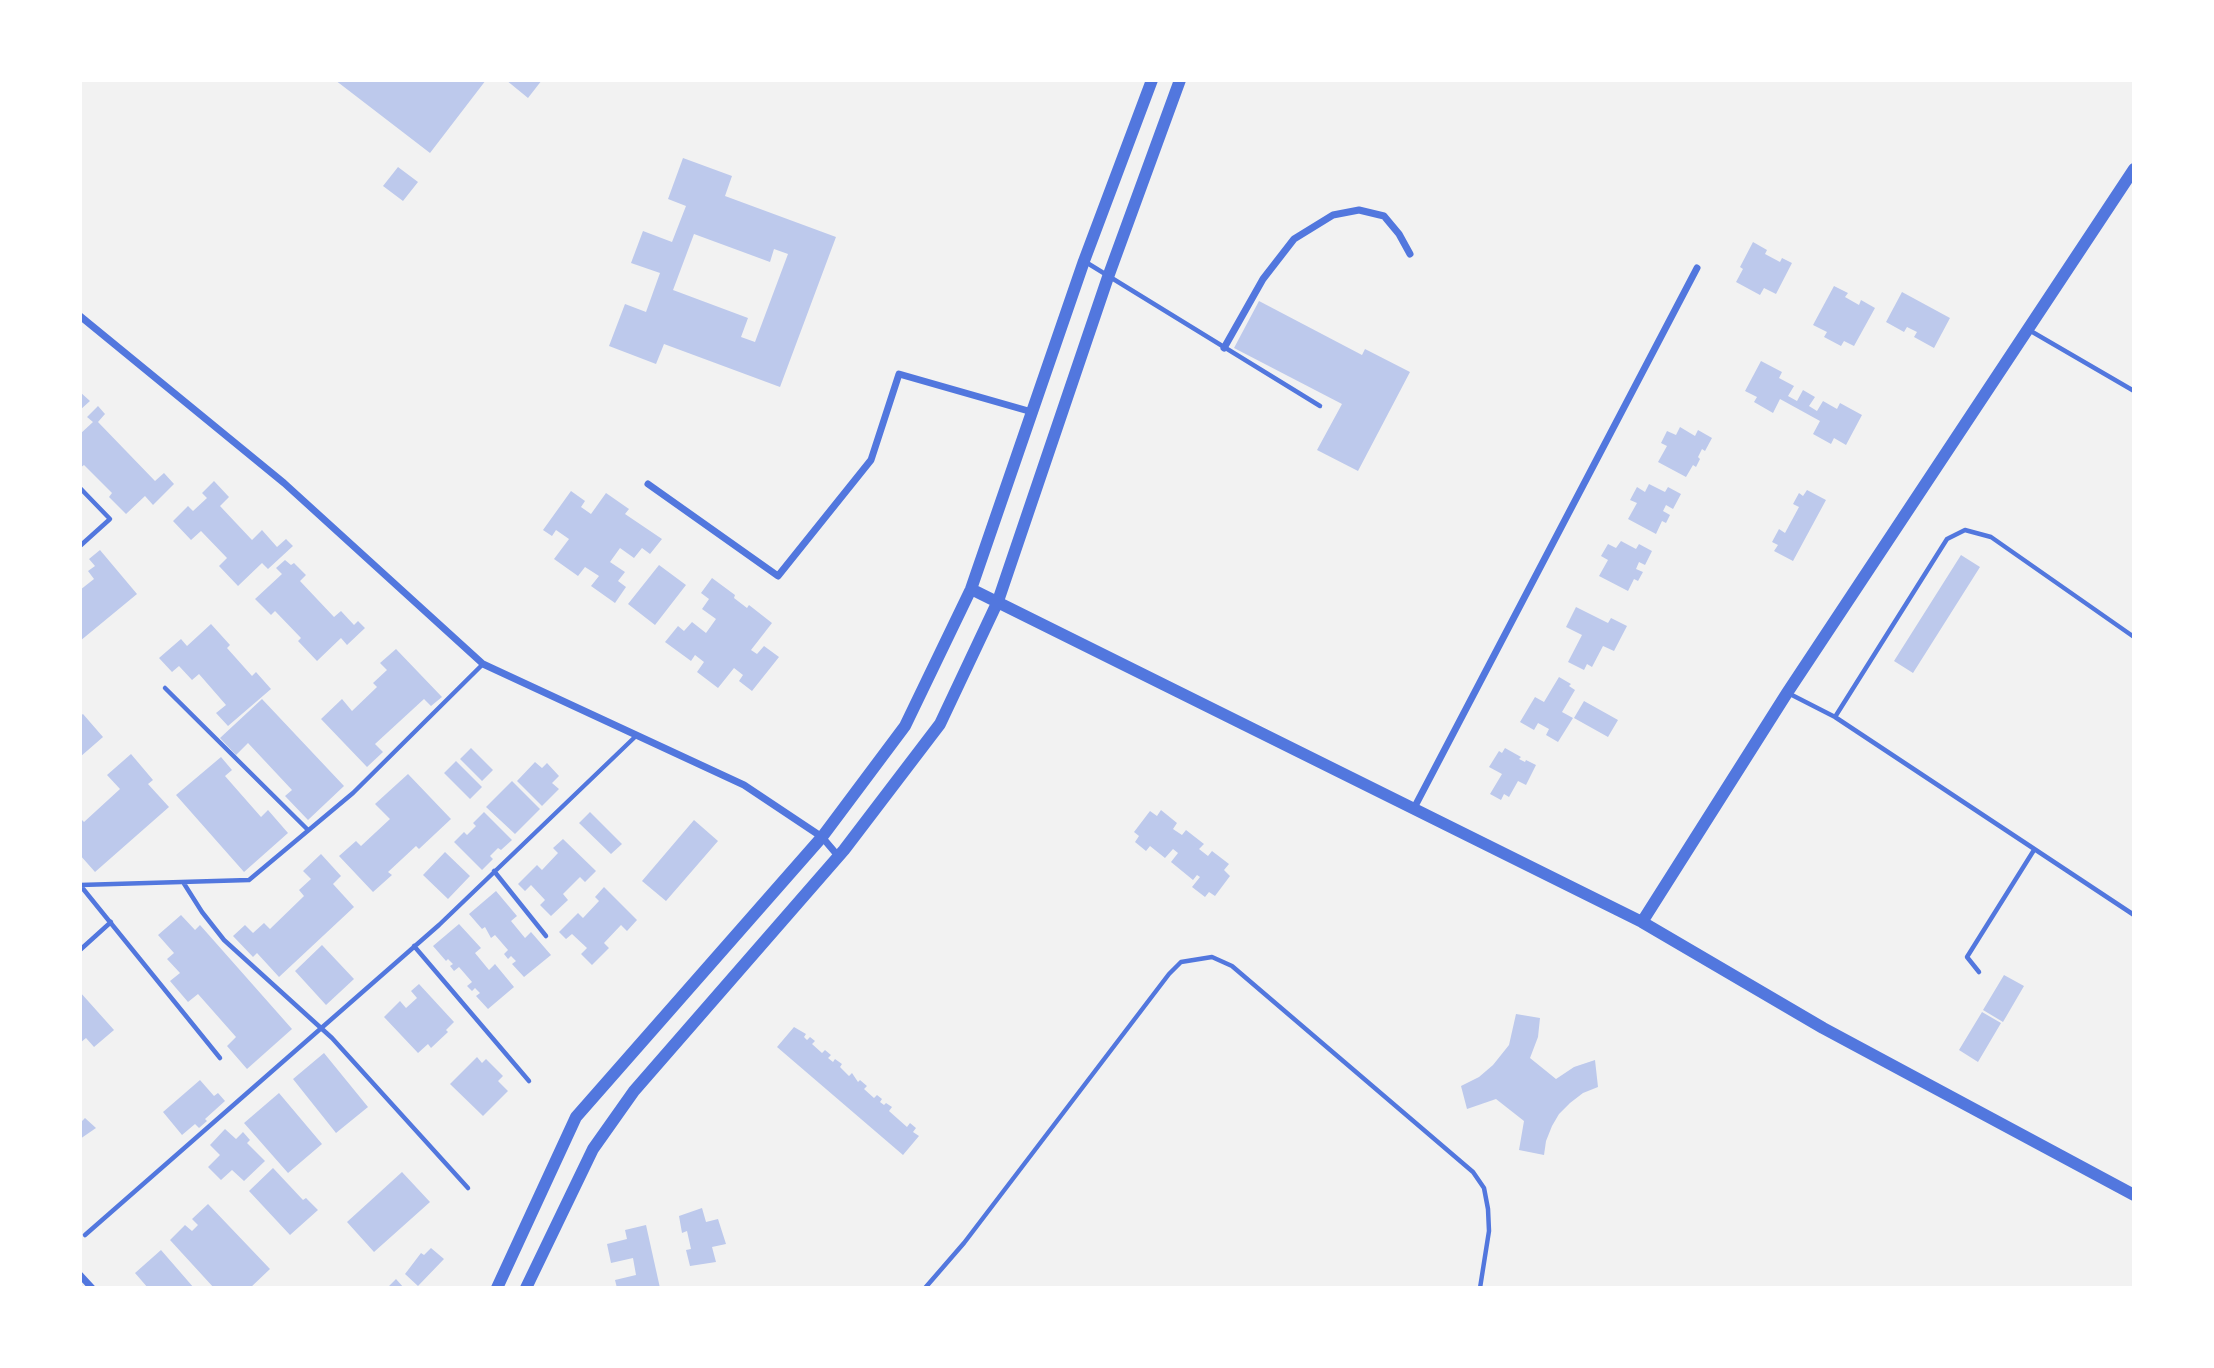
<!DOCTYPE html>
<style>
body{margin:0}
#map{position:relative;width:2214px;height:1368px;overflow:hidden;background:#f2f2f2;font-family:"Nunito Sans",sans-serif}
canvas{display:block}
.frame{position:absolute;inset:0;border:82px solid #fff;pointer-events:none}
</style>
<div id="map">
<canvas width="2214" height="1368"></canvas>
<div class="frame"></div>
</div>
<script>
const ctx = document.querySelector('canvas').getContext('2d');
ctx.lineJoin = 'round';
function paint(path, color) {
  ctx.fillStyle = color;
  ctx.fill(path, 'evenodd');
}
function shape(rows) {
  const path = new Path2D();
  for (const r of rows) {
    path.moveTo(r[0], r[1]);
    for (let i = 2; i < r.length; i += 2) path.lineTo(r[i], r[i + 1]);
  }
  return path;
}
function strokePath(path, color, width, dash) {
  ctx.strokeStyle = color;
  ctx.lineWidth = width;
  ctx.lineCap = dash ? 'butt' : 'round';
  ctx.setLineDash(dash || []);
  ctx.stroke(path);
}
paint(shape([
 [335,80,486,80,430,153],
 [506,80,542,80,528,98],
 [683,158,732,176,725,196,836,237,780,387,664,344,656,364,609,346,625,304,646,312,660,273,631,263,643,231,672,242,686,206,668,199],
 [694,234,770,262,774,249,788,254,755,342,741,337,748,318,673,290],
 [398,167,418,182,403,201,383,186],
 [1753,242,1767,250,1765,254,1780,262,1782,258,1792,263,1776,294,1764,288,1760,295,1736,282,1743,269,1740,267],
 [1834,286,1848,293,1845,297,1859,305,1861,300,1875,308,1854,346,1844,341,1841,346,1824,337,1827,332,1813,325],
 [1902,292,1950,318,1934,348,1914,337,1917,332,1907,327,1904,332,1886,322],
 [1259,301,1362,355,1365,349,1410,372,1358,471,1317,450,1342,404,1234,348],
 [1761,361,1782,372,1779,378,1794,386,1788,396,1797,401,1803,390,1815,397,1809,406,1817,411,1823,401,1837,409,1840,403,1862,415,1846,445,1834,438,1831,444,1813,434,1820,421,1780,399,1773,413,1754,402,1757,397,1745,391],
 [80,392,90,401,80,410],
 [98,406,105,414,98,422,155,481,164,473,174,484,153,505,145,496,126,514,109,497,112,493,84,465,80,468,80,434,93,422,87,417],
 [1680,427,1695,436,1698,430,1712,438,1705,451,1702,449,1698,457,1700,459,1696,467,1693,465,1686,477,1658,462,1667,446,1661,443,1667,431,1676,435],
 [214,481,229,497,220,506,252,540,262,530,277,547,286,539,293,546,268,569,262,563,238,586,219,566,227,558,201,531,191,540,173,521,188,506,193,511,207,498,202,493],
 [1649,484,1665,492,1668,487,1681,494,1673,509,1666,505,1663,511,1670,515,1666,523,1662,521,1656,534,1628,519,1637,503,1630,500,1637,487,1645,492],
 [1807,490,1826,500,1793,561,1774,551,1778,545,1772,542,1779,529,1785,533,1799,507,1793,504,1799,493,1803,496],
 [571,491,585,501,581,507,591,514,606,493,629,509,625,514,662,539,650,554,642,548,634,558,620,548,610,562,625,572,618,581,626,587,615,603,591,586,599,576,585,567,578,576,554,559,569,539,556,530,552,536,543,530],
 [1621,541,1636,549,1639,544,1652,551,1645,565,1639,562,1636,569,1643,572,1638,581,1634,579,1628,591,1599,576,1608,560,1601,556,1608,544,1616,548],
 [100,550,137,594,80,641,80,590,94,579,88,571,95,566,89,559],
 [1961,555,1980,567,1913,673,1894,661],
 [285,560,291,565,294,563,306,575,300,581,334,617,341,611,354,625,358,621,365,628,347,645,341,638,317,661,298,641,301,638,275,611,271,615,255,599,282,574,276,568],
 [659,565,686,585,655,625,628,604],
 [712,578,735,595,734,598,747,608,749,605,772,623,751,650,757,654,764,646,779,657,752,691,739,681,743,675,734,668,718,688,697,672,704,662,695,655,691,661,665,642,678,626,684,631,692,622,706,633,716,619,702,609,709,599,701,593],
 [1576,607,1608,623,1611,618,1627,626,1614,651,1603,646,1592,667,1587,664,1584,670,1568,662,1582,635,1566,627],
 [211,624,230,645,227,648,252,676,256,672,271,689,228,726,216,713,226,705,199,674,192,680,179,666,172,672,159,658,181,639,187,646],
 [396,649,442,697,431,706,424,699,375,744,383,752,367,767,321,719,342,699,352,711,377,687,373,683,387,670,380,663],
 [1559,677,1571,684,1569,686,1575,690,1562,712,1573,718,1558,742,1546,735,1549,729,1538,723,1534,730,1520,722,1535,697,1544,702],
 [262,699,344,786,308,820,285,796,292,790,248,743,236,755,220,738],
 [1584,701,1618,720,1608,737,1574,718],
 [83,714,103,737,80,757,80,716],
 [471,748,493,770,482,781,460,759],
 [1505,748,1521,757,1519,759,1525,762,1526,760,1536,765,1526,785,1518,781,1509,797,1504,794,1501,800,1490,794,1502,774,1489,767,1499,751,1502,753],
 [131,754,153,780,148,784,169,807,95,872,80,855,80,818,84,822,120,789,107,775],
 [221,757,232,770,225,776,261,817,268,810,288,833,244,872,176,795],
 [456,761,482,787,470,799,444,773],
 [535,762,542,768,547,763,559,776,552,783,559,789,542,806,517,781],
 [408,774,451,819,419,849,416,846,388,872,392,875,373,892,339,856,356,841,361,846,390,819,375,804],
 [512,781,540,809,515,834,486,807],
 [1161,810,1177,823,1173,829,1182,835,1186,830,1204,844,1199,849,1208,856,1212,851,1229,864,1224,870,1230,876,1215,896,1209,892,1205,897,1192,887,1200,877,1197,875,1193,880,1171,862,1178,853,1173,849,1165,858,1150,846,1146,851,1135,842,1139,836,1134,832,1150,811,1157,816],
 [484,812,512,840,501,850,498,848,490,856,493,859,482,870,454,842,464,832,467,835,476,826,473,823],
 [590,812,622,844,611,854,579,823],
 [694,820,718,841,666,901,642,881],
 [563,839,596,871,585,882,580,877,563,894,568,900,551,916,540,905,545,900,531,885,525,891,518,884,537,865,542,870,558,853,553,848],
 [445,852,470,876,448,899,423,875],
 [321,854,341,876,333,884,354,907,279,977,257,953,253,957,233,936,245,925,253,933,264,923,270,929,304,896,299,890,311,879,303,871],
 [604,887,637,920,627,931,621,925,604,943,609,948,592,965,581,954,587,948,572,934,566,939,559,932,578,913,583,918,599,901,595,897],
 [496,891,517,916,511,921,525,938,531,932,551,955,524,977,512,964,516,961,511,956,508,959,504,954,508,950,495,935,491,938,485,927,482,929,469,914],
 [181,915,195,930,200,925,292,1029,247,1069,227,1046,236,1037,198,994,188,1002,170,981,180,973,167,959,174,953,158,935],
 [459,924,481,948,475,953,489,970,495,964,514,987,488,1009,476,996,480,993,475,988,472,991,467,986,472,982,459,967,454,971,450,966,453,964,448,959,446,961,433,946],
 [322,945,354,979,326,1005,295,971],
 [2004,975,2024,986,2003,1022,1983,1010],
 [419,984,454,1022,446,1030,448,1032,431,1048,428,1044,418,1053,384,1017,400,1001,406,1008,417,998,411,991],
 [80,992,114,1030,94,1047,86,1038,80,1043],
 [1982,1012,2001,1023,1978,1062,1959,1050],
 [1516,1014,1540,1018,1538,1037,1530,1058,1556,1079,1574,1067,1595,1060,1598,1087,1583,1093,1570,1103,1559,1114,1552,1126,1546,1141,1544,1155,1519,1150,1524,1121,1496,1099,1467,1109,1461,1086,1479,1077,1493,1065,1509,1045],
 [794,1027,806,1034,804,1037,807,1040,810,1037,815,1041,812,1044,822,1053,825,1050,831,1055,828,1058,833,1062,835,1059,842,1064,840,1067,849,1076,852,1073,858,1082,860,1080,867,1086,864,1089,874,1098,877,1095,882,1099,880,1102,884,1105,886,1103,892,1107,889,1111,907,1127,910,1123,916,1128,913,1132,919,1136,903,1155,777,1047],
 [324,1053,368,1107,336,1133,293,1079],
 [477,1057,482,1063,486,1059,503,1076,498,1081,508,1091,483,1116,450,1084],
 [200,1080,214,1096,218,1093,225,1101,205,1119,207,1121,199,1128,195,1124,182,1135,163,1112],
 [279,1093,322,1144,288,1173,244,1123],
 [85,1118,96,1128,80,1139,80,1120,82,1121],
 [225,1129,236,1139,243,1132,250,1140,247,1143,265,1161,244,1181,232,1170,221,1180,208,1167,220,1155,210,1145],
 [273,1168,303,1200,306,1198,318,1210,290,1235,249,1191],
 [402,1172,430,1202,374,1252,347,1222],
 [208,1204,270,1269,250,1288,214,1288,170,1240,185,1225,192,1231,198,1225,192,1219],
 [702,1208,706,1222,718,1219,726,1244,712,1247,716,1262,690,1266,686,1250,691,1249,687,1231,682,1233,679,1216],
 [646,1225,660,1288,617,1288,615,1280,636,1275,633,1258,611,1263,607,1244,627,1239,625,1230],
 [431,1248,444,1259,418,1286,405,1274,421,1253,424,1255],
 [161,1250,194,1288,148,1288,135,1273],
 [396,1279,404,1288,387,1288]
]), '#bdc9ec');
strokePath(shape([
 [1084,261,1320,406],
 [2029,330,2134,391],
 [80,488,110,519,80,546],
 [165,688,308,830],
 [1788,693,1835,717,2134,915],
 [1835,717,1947,539,1965,530,1991,537,2134,637],
 [494,871,546,936],
 [183,882,202,912,224,940,332,1038,468,1188],
 [80,885,249,880,353,793,483,664],
 [80,885,220,1058],
 [414,946,529,1081],
 [80,950,111,922],
 [1979,972,1967,957,2034,850],
 [85,1235,439,925,637,735],
 [925,1288,964,1243,1169,974,1181,962,1212,957,1232,966,1473,1172,1484,1188,1488,1209,1489,1231,1480,1288]
]), '#5277de', 4.5);
strokePath(shape([
 [80,316,284,483,483,664,744,785,822,837,839,857],
 [1224,348,1263,279,1294,239,1333,215,1359,210,1384,216,1399,234,1410,254],
 [648,484,778,576,871,460,899,374,1032,412],
 [1413,810,1697,268],
 [80,1275,92,1288]
]), '#5277de', 7);
strokePath(shape([
 [971,589,1642,922,1823,1028,2134,1195],
 [1642,922,1787,693,2134,169],
 [497,1288,576,1117,822,837,905,726,971,589,1084,261,1152,80],
 [526,1288,593,1149,634,1091,844,850,940,724,998,601,1108,277,1180,80]
]), '#5277de', 12);
</script>
